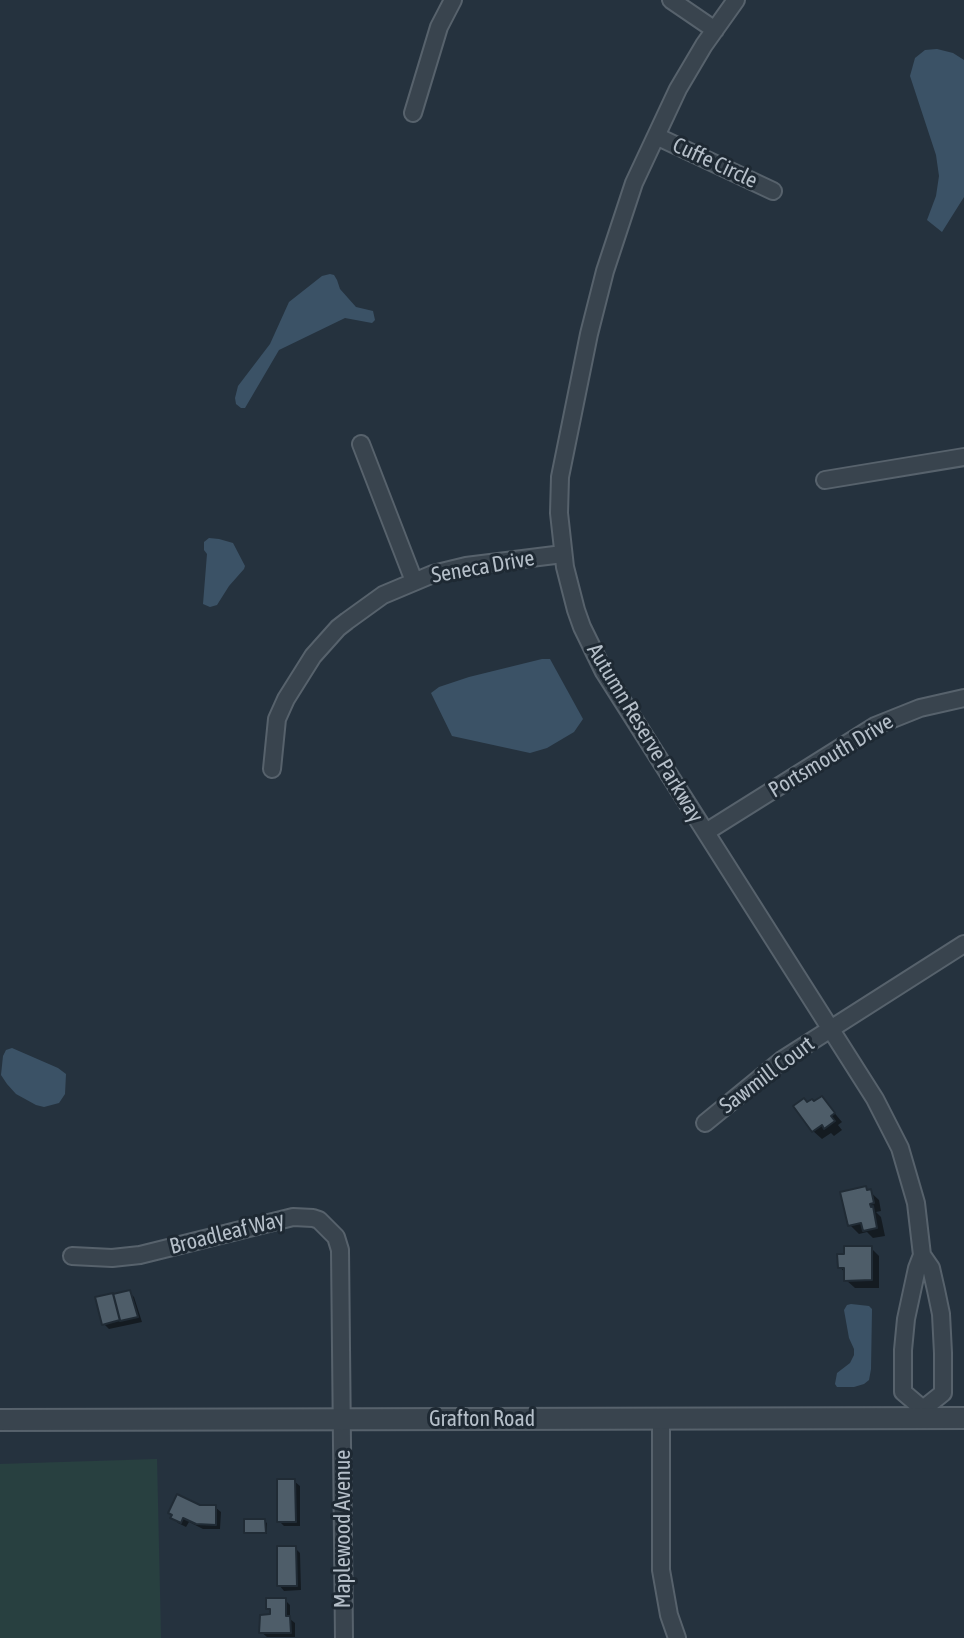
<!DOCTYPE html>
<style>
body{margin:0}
canvas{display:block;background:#25323e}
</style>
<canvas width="964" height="1638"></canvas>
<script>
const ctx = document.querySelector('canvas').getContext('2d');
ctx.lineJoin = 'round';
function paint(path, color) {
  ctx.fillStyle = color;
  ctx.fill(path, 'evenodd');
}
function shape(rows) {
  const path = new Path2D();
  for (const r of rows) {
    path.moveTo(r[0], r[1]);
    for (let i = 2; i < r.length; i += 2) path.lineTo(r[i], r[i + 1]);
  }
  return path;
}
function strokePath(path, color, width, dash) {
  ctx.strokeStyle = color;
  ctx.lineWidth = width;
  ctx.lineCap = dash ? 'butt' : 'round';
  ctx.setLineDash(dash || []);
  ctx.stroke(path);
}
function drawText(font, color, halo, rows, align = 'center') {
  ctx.font = font + ' "Asap Condensed",sans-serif';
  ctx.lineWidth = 6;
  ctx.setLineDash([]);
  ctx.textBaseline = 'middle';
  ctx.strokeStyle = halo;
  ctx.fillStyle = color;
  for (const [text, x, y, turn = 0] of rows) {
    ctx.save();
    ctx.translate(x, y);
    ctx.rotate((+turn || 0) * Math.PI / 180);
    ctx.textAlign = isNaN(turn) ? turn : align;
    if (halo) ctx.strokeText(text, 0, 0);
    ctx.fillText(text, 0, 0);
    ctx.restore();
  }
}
paint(shape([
 [157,1459,161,1638,0,1638,0,1464]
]), '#284040');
paint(shape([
 [937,49,953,53,964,60,964,197,942,232,927,220,936,196,939,176,936,155,910,76,915,58,925,50],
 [330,274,334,275,337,280,340,289,356,307,373,311,375,320,372,323,345,318,279,350,245,408,241,408,236,404,235,398,238,386,270,344,289,302,322,276],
 [209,538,219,539,233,543,245,566,244,569,229,586,217,605,210,607,203,604,207,554,204,550,204,542],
 [542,659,550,659,583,719,574,732,547,748,530,753,452,736,431,693,439,687,469,677],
 [12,1048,58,1068,66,1074,65,1094,59,1103,44,1107,36,1105,16,1094,7,1084,1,1075,3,1056,6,1050],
 [851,1304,869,1306,872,1309,871,1369,869,1380,864,1384,854,1387,837,1387,835,1384,837,1373,850,1363,854,1355,854,1349,849,1338,844,1310,847,1305]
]), '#3b5266');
paint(shape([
 [822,1098,842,1122,838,1125,842,1130,834,1136,831,1133,822,1139,813,1131,808,1104,814,1103],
 [866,1188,879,1200,881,1211,876,1212,881,1217,885,1236,873,1238,867,1232,859,1234,850,1225],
 [871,1248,879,1256,879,1288,855,1288,846,1280,846,1274,840,1267],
 [129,1292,134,1297,142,1322,109,1329,104,1324],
 [294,1481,300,1486,300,1526,284,1526,279,1521],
 [215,1507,221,1512,220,1529,203,1529,189,1522,186,1527,178,1523,173,1518],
 [264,1521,267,1523,267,1534,248,1534,246,1532],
 [295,1548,300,1553,301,1590,284,1591,279,1585],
 [285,1600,290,1605,290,1619,295,1623,295,1637,267,1637,261,1632,272,1616,272,1612,268,1608]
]), '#0007');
const building = shape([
 [822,1096,835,1113,831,1116,835,1121,824,1129,822,1125,812,1132,793,1106,804,1098,807,1102,812,1099,814,1101,822,1096],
 [866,1186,867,1190,871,1189,874,1203,870,1204,871,1207,873,1206,877,1228,863,1231,861,1223,848,1226,840,1192,866,1186],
 [844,1246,872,1246,872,1280,844,1281,844,1268,838,1268,837,1254,844,1254,844,1246],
 [130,1290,138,1317,120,1321,113,1294,130,1290],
 [113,1293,120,1320,102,1325,95,1297,113,1293],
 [277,1479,295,1479,296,1522,277,1522,277,1479],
 [177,1494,200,1505,216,1505,216,1525,196,1524,183,1518,181,1523,170,1518,172,1515,168,1513,177,1494],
 [244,1519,265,1519,266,1533,244,1533,244,1519],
 [277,1546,296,1546,297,1586,277,1586,277,1546],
 [266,1598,286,1598,286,1616,290,1616,291,1633,259,1633,260,1615,270,1614,270,1609,266,1609,266,1598]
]);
paint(building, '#4e5d69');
strokePath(building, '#202b35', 2);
const minor = shape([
 [671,0,715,30],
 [736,0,704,45,678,89,634,183,605,271,589,334,560,477,559,513,565,567,576,610,582,627,604,672,875,1099,900,1148,916,1203,922,1255,917,1268,906,1319,903,1350,903,1392,923,1409,943,1393,943,1353,941,1314,936,1290,931,1268,922,1255],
 [413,113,439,27,453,0],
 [656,136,773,191],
 [361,444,414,581],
 [825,480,964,457],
 [272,769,277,719,286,699,313,656,338,628,347,621,383,595,433,574,466,566,563,554],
 [706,832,875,726,920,708,964,698],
 [705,1123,782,1060,964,944],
 [72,1256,112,1258,140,1255,293,1217,313,1218,319,1220,336,1237,340,1250,344,1638],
 [661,1418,661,1570,669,1615,677,1638]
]);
const tertiary = shape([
 [0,1420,964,1418]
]);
strokePath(minor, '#57626c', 20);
strokePath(tertiary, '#57626c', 24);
strokePath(minor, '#39444e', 16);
strokePath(tertiary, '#39444e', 20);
drawText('22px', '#b5bfc9', '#1e2933', [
 ["Cuffe Circle",715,163,25],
 ["Seneca Drive",483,567,-10],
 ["Autumn Reserve Parkway",645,733,59],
 ["Portsmouth Drive",831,756,-31],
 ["Sawmill Court",767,1075,-37],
 ["Broadleaf Way",227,1233,-14],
 ["Grafton Road",482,1419],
 ["Maplewood Avenue",343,1529,-90]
]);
</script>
